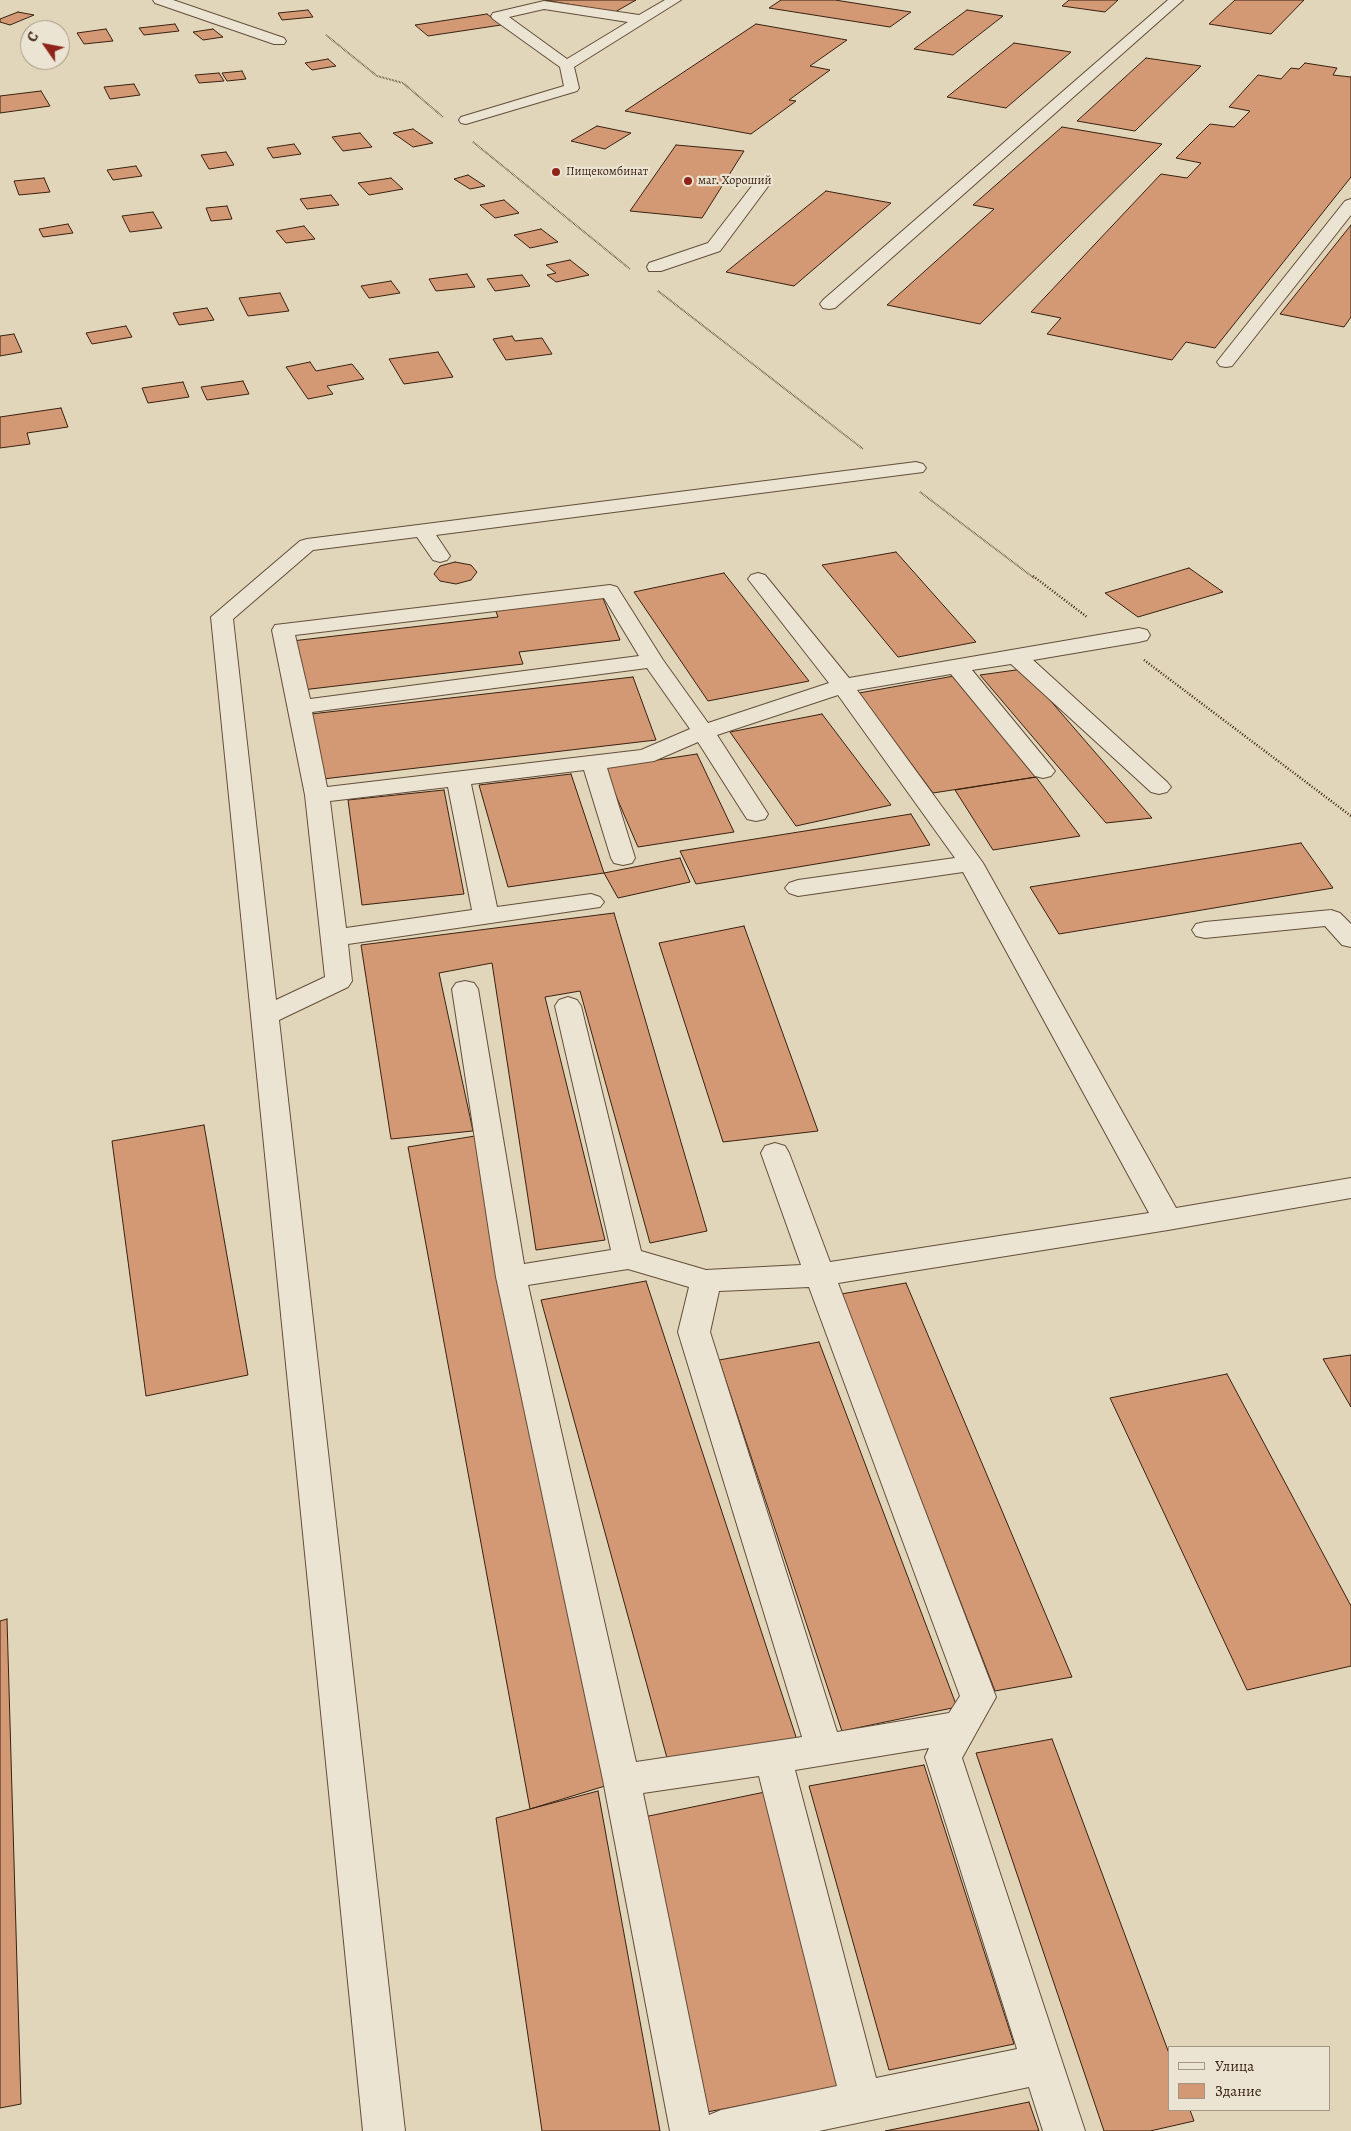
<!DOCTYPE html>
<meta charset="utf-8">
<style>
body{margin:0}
#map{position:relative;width:1351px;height:2131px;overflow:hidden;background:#e1d6ba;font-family:Alegreya,serif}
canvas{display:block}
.legend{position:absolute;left:1168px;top:2046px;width:162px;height:65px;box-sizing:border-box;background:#ece4d2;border:1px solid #a49684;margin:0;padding:6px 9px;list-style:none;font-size:15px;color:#392110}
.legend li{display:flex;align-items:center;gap:10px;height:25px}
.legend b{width:25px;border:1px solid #a49684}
.north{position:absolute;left:20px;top:20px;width:50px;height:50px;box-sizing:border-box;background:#ece4d2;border:1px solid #a49684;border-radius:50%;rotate:303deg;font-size:14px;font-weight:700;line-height:20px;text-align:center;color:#392110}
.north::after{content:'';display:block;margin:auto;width:18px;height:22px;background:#8f2418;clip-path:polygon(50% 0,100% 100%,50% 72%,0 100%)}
</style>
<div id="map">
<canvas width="1351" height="2131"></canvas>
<ul class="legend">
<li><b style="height:6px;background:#ece4d2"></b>Улица</li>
<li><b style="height:14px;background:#d39975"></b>Здание</li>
</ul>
<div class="north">С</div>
</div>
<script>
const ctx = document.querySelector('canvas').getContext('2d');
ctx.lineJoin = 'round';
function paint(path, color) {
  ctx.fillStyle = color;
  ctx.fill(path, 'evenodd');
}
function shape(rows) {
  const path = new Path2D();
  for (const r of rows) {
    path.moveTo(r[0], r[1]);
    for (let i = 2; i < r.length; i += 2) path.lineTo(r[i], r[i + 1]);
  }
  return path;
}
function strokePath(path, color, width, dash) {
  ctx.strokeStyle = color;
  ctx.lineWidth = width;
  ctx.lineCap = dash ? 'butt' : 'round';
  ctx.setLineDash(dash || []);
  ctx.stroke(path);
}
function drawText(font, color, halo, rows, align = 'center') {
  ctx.font = font + ' Alegreya,serif';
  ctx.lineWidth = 4.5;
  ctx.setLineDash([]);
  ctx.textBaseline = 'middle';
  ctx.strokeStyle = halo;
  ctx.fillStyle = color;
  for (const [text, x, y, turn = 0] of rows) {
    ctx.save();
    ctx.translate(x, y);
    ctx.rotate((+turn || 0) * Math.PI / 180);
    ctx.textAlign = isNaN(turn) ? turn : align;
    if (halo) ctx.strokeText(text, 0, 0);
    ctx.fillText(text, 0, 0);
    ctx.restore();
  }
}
const building = shape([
 [544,0,636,0,615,12,544,0],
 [781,0,835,0,911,12,890,27,769,8,781,0],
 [1069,0,1118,0,1105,12,1062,6,1069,0],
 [1235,0,1304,0,1271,34,1209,24,1235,0],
 [308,10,313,17,282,20,278,13,308,10],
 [967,10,1003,16,953,55,914,49,967,10],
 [18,12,34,15,10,25,0,22,0,19,18,12],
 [487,14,501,25,428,36,415,25,487,14],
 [175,24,179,31,144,35,139,28,175,24],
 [756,24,847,40,810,66,830,70,789,100,796,101,751,134,625,111,756,24],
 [106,29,113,41,84,44,77,33,106,29],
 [213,29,223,37,203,40,193,32,213,29],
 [1014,43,1071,52,1006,108,947,97,1014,43],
 [1146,58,1201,66,1135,131,1077,121,1146,58],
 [328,59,336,66,312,70,305,63,328,59],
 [1305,63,1337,68,1333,75,1351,77,1351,177,1215,348,1186,342,1172,360,1047,334,1061,318,1031,312,1161,174,1187,178,1201,163,1176,158,1210,124,1234,127,1250,111,1229,107,1258,75,1281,79,1291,68,1299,69,1305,63],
 [242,71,246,79,227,81,222,73,242,71],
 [219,73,224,81,199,83,195,75,219,73],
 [134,84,140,95,110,99,104,87,134,84],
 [41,91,50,106,0,113,0,96,41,91],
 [597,126,631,133,605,149,571,141,597,126],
 [1062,127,1162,144,980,324,887,305,994,209,973,205,1062,127],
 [413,129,433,143,413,147,393,133,413,129],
 [360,133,372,147,343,151,332,137,360,133],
 [294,144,301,154,273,158,267,148,294,144],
 [676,145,744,151,702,218,630,211,676,145],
 [226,152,234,165,209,169,201,155,226,152],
 [136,166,142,176,113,180,107,170,136,166],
 [468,175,485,186,470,189,454,179,468,175],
 [44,178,50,192,19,195,14,181,44,178],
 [391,178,403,189,369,195,358,183,391,178],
 [826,191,891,203,794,286,726,272,826,191],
 [331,195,339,205,307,209,300,199,331,195],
 [504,200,519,213,495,218,480,205,504,200],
 [227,206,232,219,211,221,206,208,227,206],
 [153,212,162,228,130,232,122,216,153,212],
 [68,224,73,233,43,237,39,229,68,224],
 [1351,225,1351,317,1344,327,1280,314,1351,225],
 [304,226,315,239,286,243,276,231,304,226],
 [541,229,558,242,530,248,514,235,541,229],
 [570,260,589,275,556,282,547,275,556,273,546,265,570,260],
 [467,274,475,287,436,291,429,279,467,274],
 [522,275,530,286,495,291,487,279,522,275],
 [391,281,400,293,369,298,361,286,391,281],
 [280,293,289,311,248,316,239,298,280,293],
 [207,308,214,320,179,325,173,313,207,308],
 [126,326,132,337,92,344,86,333,126,326],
 [14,334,22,352,0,356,0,336,14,334],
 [512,336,515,341,542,338,552,354,506,360,493,339,512,336],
 [438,352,453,377,404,384,389,359,438,352],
 [310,362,316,371,352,364,364,379,327,386,333,394,308,399,286,367,310,362],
 [243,381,249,394,207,400,201,387,243,381],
 [183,382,189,397,148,403,142,388,183,382],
 [61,408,68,427,27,433,30,444,0,448,0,417,61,408],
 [896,552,976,642,898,657,822,565,896,552],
 [455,562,471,565,477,572,471,580,456,584,440,581,434,574,440,566,455,562],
 [1189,568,1223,592,1138,617,1105,593,1189,568],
 [724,573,809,681,708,701,634,592,724,573],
 [602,596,620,640,519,652,523,664,302,690,292,641,498,617,495,609,602,596],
 [1023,669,1152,818,1106,823,980,675,1023,669],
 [954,676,1036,777,933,793,859,693,954,676],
 [633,677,656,740,323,779,311,714,633,677],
 [822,714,891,805,796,826,730,732,822,714],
 [697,754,734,832,638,847,604,768,697,754],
 [571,774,604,873,508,887,479,785,571,774],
 [1036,777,1080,836,993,850,955,790,1036,777],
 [444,790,464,894,362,905,348,800,444,790],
 [911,814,930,845,696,884,680,851,911,814],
 [1301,843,1333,888,1059,934,1030,887,1301,843],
 [680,858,690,882,618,898,604,873,680,858],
 [614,913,707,1231,650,1243,580,991,545,997,605,1240,536,1250,492,963,439,973,473,1131,391,1139,361,945,614,913],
 [744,926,818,1131,723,1142,659,943,744,926],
 [204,1125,248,1375,146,1396,112,1141,204,1125],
 [475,1136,605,1786,530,1809,408,1147,475,1136],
 [646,1281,797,1740,667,1758,541,1300,646,1281],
 [906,1283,1072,1677,995,1691,841,1294,906,1283],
 [819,1342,957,1707,842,1731,719,1360,819,1342],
 [1351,1355,1351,1407,1323,1359,1351,1355],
 [1227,1374,1351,1606,1351,1666,1247,1690,1110,1398,1227,1374],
 [7,1619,21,2104,0,2108,0,1621,7,1619],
 [1052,1739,1170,2056,1170,2110,1190,2110,1194,2121,1150,2131,1104,2131,976,1753,1052,1739],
 [924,1765,1014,2044,889,2070,809,1786,924,1765],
 [598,1791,660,2131,542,2131,496,1818,598,1791],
 [765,1792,843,2086,707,2112,644,1817,765,1792],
 [1029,2102,1039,2131,885,2131,1029,2102]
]);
paint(building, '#d39975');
strokePath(building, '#392110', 1);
const minor = shape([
 [153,0,173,0,284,38,286,41,284,44,274,44,155,3,153,0],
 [665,0,681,0,574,67,579,88,577,91,466,124,461,123,459,120,461,117,564,86,560,67,493,19,491,16,493,13,544,1,639,15,665,0],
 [544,9,628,22,567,59,509,17,544,9],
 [1168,0,1183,0,835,308,829,309,823,308,820,304,823,300,1168,0],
 [761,180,767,182,769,185,720,251,661,271,649,271,647,267,649,263,708,243,755,182,761,180],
 [1351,199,1351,215,1232,366,1226,367,1220,366,1217,362,1220,358,1345,201,1351,199],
 [916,462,923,464,926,468,923,472,436,535,450,556,447,560,440,562,433,560,417,537,313,550,233,619,276,1000,325,977,305,795,272,630,275,625,610,585,617,587,663,660,708,723,829,683,748,579,751,575,758,573,765,575,849,678,1139,628,1147,630,1150,635,1147,640,1139,642,1033,660,1167,782,1171,787,1167,792,1159,794,1151,792,1011,664,972,670,1051,766,1055,771,1051,776,1043,778,1035,776,951,674,857,690,983,863,1176,1208,1351,1178,1351,1198,1168,1230,838,1283,996,1697,962,1758,1085,2131,1043,2131,1029,2087,819,2131,670,2131,603,1780,496,1277,452,989,456,983,465,981,474,983,478,989,524,1264,611,1250,555,1006,559,1000,568,997,577,1000,581,1006,641,1251,706,1270,801,1265,761,1153,765,1146,775,1143,785,1146,789,1153,830,1262,1149,1213,963,872,798,896,789,893,785,888,789,883,798,880,955,858,838,695,717,735,768,814,765,819,756,821,747,819,698,742,654,761,607,768,635,858,632,863,623,865,614,863,611,858,584,770,471,784,497,907,591,894,600,897,604,902,600,907,348,944,352,981,348,987,279,1020,405,2131,363,2131,211,617,300,541,307,539,916,462],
 [604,598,639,656,310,699,295,635,604,598],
 [647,668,690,729,641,750,327,787,312,712,647,668],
 [448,787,472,910,346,928,330,801,448,787],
 [628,1269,689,1287,678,1332,802,1737,636,1762,528,1285,628,1269],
 [809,1287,960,1696,949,1713,837,1732,710,1332,719,1291,809,1287],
 [929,1748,925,1757,1017,2049,876,2078,795,1770,929,1748],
 [759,1776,837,2086,721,2110,709,2115,643,1793,759,1776],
 [1331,910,1340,913,1351,924,1351,947,1342,945,1325,926,1205,938,1196,936,1192,930,1196,924,1205,922,1331,910]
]);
strokePath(minor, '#634e3a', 2);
strokePath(shape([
 [326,35,377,76,403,83,443,117],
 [473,142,630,269],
 [658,291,863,449],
 [920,492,1034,578]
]), '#392110', 2, [0.5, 1]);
strokePath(shape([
 [1033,576,1087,617],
 [1144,660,1351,816]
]), '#392110', 2.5, [1, 2]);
paint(minor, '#ece4d2');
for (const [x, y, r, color] of [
 [556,172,5,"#8f2418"],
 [688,181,5,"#8f2418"]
]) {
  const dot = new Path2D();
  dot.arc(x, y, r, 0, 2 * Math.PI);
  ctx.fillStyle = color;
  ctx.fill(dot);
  strokePath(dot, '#ece4d2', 2);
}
drawText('12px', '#392110', '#ece4d2', [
 ["Пищекомбинат",566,172],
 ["маг. Хороший",698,181]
], 'left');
</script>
